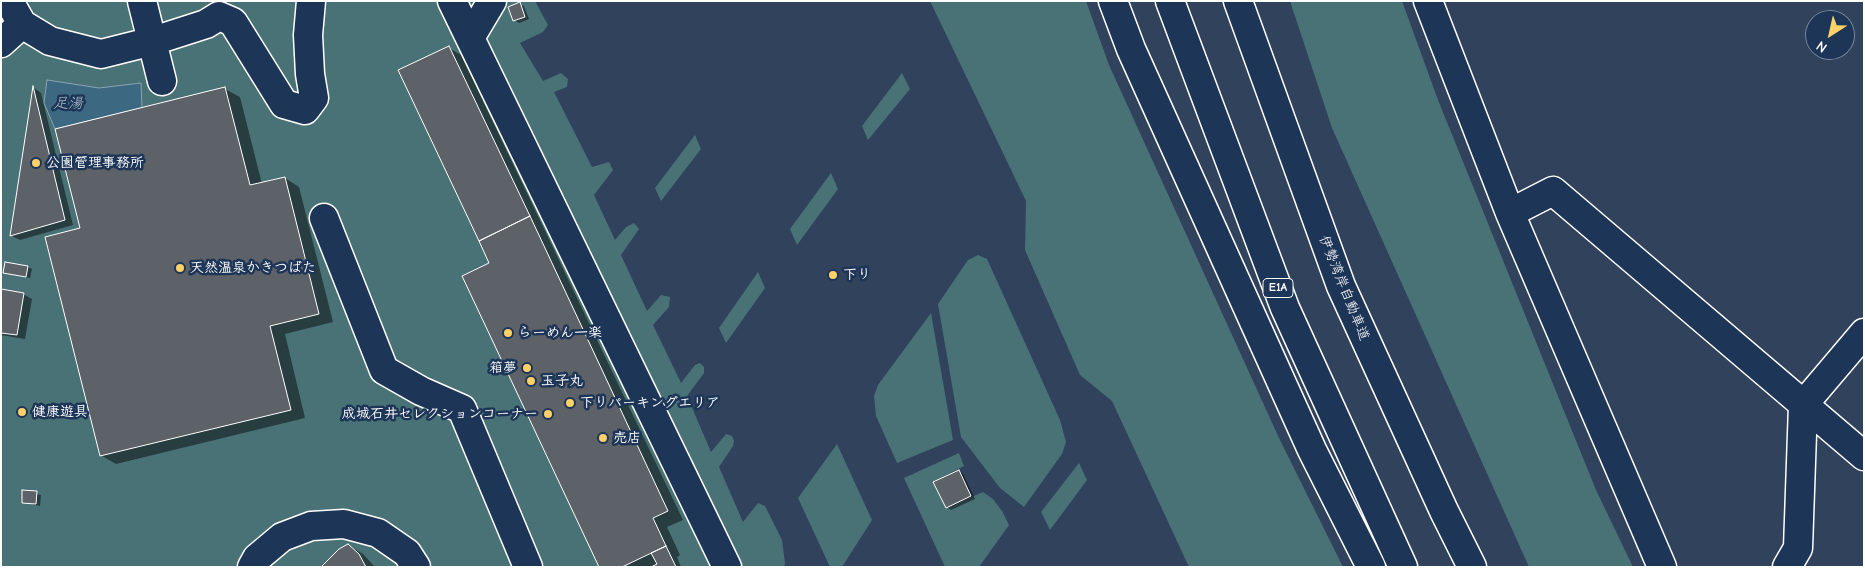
<!DOCTYPE html>
<meta charset="utf-8">
<style>
body{margin:0}
#map{position:relative;width:1865px;height:568px;overflow:hidden;background:#30425c;font-family:"Comic Neue",sans-serif}
canvas{display:block}
.frame{position:absolute;inset:0;border:2px solid #fff;pointer-events:none}
.north{position:absolute;left:1805px;top:10px;width:50px;height:50px;box-sizing:border-box;background:#1d3557;border:1px solid #77869a;border-radius:50%;rotate:215deg;font-size:14px;font-weight:700;line-height:20px;text-align:center;color:#fff}
.north::after{content:'';display:block;margin:auto;width:18px;height:22px;background:#ffd166;clip-path:polygon(50% 0,100% 100%,50% 72%,0 100%)}
</style>
<div id="map">
<canvas width="1865" height="568"></canvas>
<div class="frame"></div>
<div class="north">N</div>
</div>
<script>
const ctx = document.querySelector('canvas').getContext('2d');
ctx.lineJoin = 'round';
function paint(path, color) {
  ctx.fillStyle = color;
  ctx.fill(path, 'evenodd');
}
function shape(rows) {
  const path = new Path2D();
  for (const r of rows) {
    path.moveTo(r[0], r[1]);
    for (let i = 2; i < r.length; i += 2) path.lineTo(r[i], r[i + 1]);
  }
  return path;
}
function strokePath(path, color, width, dash) {
  ctx.strokeStyle = color;
  ctx.lineWidth = width;
  ctx.lineCap = dash ? 'butt' : 'round';
  ctx.setLineDash(dash || []);
  ctx.stroke(path);
}
function drawText(font, color, halo, rows, align = 'center') {
  ctx.font = font + ' "Comic Neue","Klee One",sans-serif';
  ctx.lineWidth = 5;
  ctx.setLineDash([]);
  ctx.textBaseline = 'middle';
  ctx.strokeStyle = halo;
  ctx.fillStyle = color;
  for (const [text, x, y, turn = 0] of rows) {
    ctx.save();
    ctx.translate(x, y);
    ctx.rotate((+turn || 0) * Math.PI / 180);
    ctx.textAlign = isNaN(turn) ? turn : align;
    if (halo) ctx.strokeText(text, 0, 0);
    ctx.fillText(text, 0, 0);
    ctx.restore();
  }
}
paint(shape([
 [1,1,535,1,548,25,543,32,520,43,543,81,561,73,568,79,567,87,554,92,592,167,609,162,613,170,594,195,615,240,626,227,634,223,639,229,621,255,647,311,661,295,670,297,669,307,653,325,681,383,695,365,700,363,704,367,704,373,687,396,711,452,726,434,732,436,734,441,733,446,719,467,743,522,758,503,765,506,782,540,785,563,784,567,1,567],
 [930,1,1086,1,1109,65,1279,438,1343,567,1189,567,1112,401,1080,375,1025,250,1026,201],
 [1290,1,1402,1,1438,100,1596,490,1633,567,1529,567,1332,128],
 [902,73,910,89,868,140,862,126],
 [695,135,701,149,661,201,655,188],
 [831,173,838,189,797,245,790,229],
 [978,255,987,259,1060,420,1066,442,1062,454,1024,507,1000,488,961,437,938,304,968,260],
 [758,272,765,288,726,343,719,328],
 [931,313,953,440,897,463,876,416,874,396,878,385],
 [837,444,872,520,842,567,830,567,798,498],
 [959,453,964,466,933,482,946,508,983,492,993,499,1002,511,1009,525,979,567,945,567,904,478],
 [1079,463,1087,480,1050,530,1041,512]
]), '#497276');
const water = shape([
 [47,80,99,88,141,83,142,108,55,129,44,103,47,80]
]);
paint(water, '#3c6882');
strokePath(water, '#8aa4b4', 1);
paint(shape([
 [519,4,524,6,529,19,519,23,514,20],
 [449,48,461,55,683,520,667,527,680,555,677,557,681,567,601,567,491,264],
 [34,88,41,93,73,225,20,240,12,236],
 [225,89,240,97,262,184,285,178,299,187,333,322,285,334,305,418,116,464,102,456,81,229],
 [28,267,32,269,30,278,5,273],
 [1,290,23,294,32,299,25,339,1,335],
 [959,471,963,474,975,499,951,510,947,507],
 [23,491,41,495,40,506,23,502],
 [348,545,363,554,375,567,323,567]
]), '#0007');
const building = shape([
 [520,2,525,17,513,21,508,7,520,2],
 [449,46,530,216,479,241,398,70,449,46],
 [33,86,65,220,10,236,30,106,33,86],
 [225,87,250,185,285,177,319,314,270,326,291,410,100,456,45,237,80,228,55,129,225,87],
 [530,216,668,511,653,518,666,546,622,567,599,567,462,276,489,263,479,241,530,216],
 [5,262,28,266,26,277,3,273,5,262],
 [1,289,24,293,17,335,1,333,1,289],
 [959,470,971,496,946,508,933,482,959,470],
 [22,490,37,491,36,504,22,503,22,490],
 [348,544,359,554,366,567,321,567,339,549,348,544],
 [666,546,676,567,651,567,657,564,651,553,666,546]
]);
paint(building, '#5d6168');
strokePath(building, '#fff', 1);
const minor = shape([
 [9,1,22,24,50,41,101,54,153,41,206,24,219,16,233,22,284,104,305,110,314,98,310,74,308,35,311,1],
 [142,1,162,81],
 [452,1,727,567],
 [1428,1,1510,213,1662,567],
 [470,38,492,1],
 [1,43,22,24],
 [1510,213,1553,191,1864,456],
 [324,218,384,370,421,391,462,409,528,567],
 [252,567,257,558,282,537,311,526,344,524,378,533,407,553,416,567],
 [1787,567,1798,548,1803,405,1864,333]
]);
const highway = shape([
 [1113,1,1131,49,1312,450,1371,567],
 [1170,1,1285,308,1403,567],
 [1238,1,1341,286,1444,511,1472,567]
]);
strokePath(minor, '#fff', 31);
strokePath(highway, '#fff', 31);
strokePath(minor, '#1d3557', 28);
strokePath(highway, '#1d3557', 28);
for (const [x, y, r, color] of [
 [36,163,5,"#ffd166"],
 [180,268,5,"#ffd166"],
 [833,275,5,"#ffd166"],
 [508,333,5,"#ffd166"],
 [527,368,5,"#ffd166"],
 [531,381,5,"#ffd166"],
 [570,403,5,"#ffd166"],
 [22,412,5,"#ffd166"],
 [548,414,5,"#ffd166"],
 [603,438,5,"#ffd166"]
]) {
  const dot = new Path2D();
  dot.arc(x, y, r, 0, 2 * Math.PI);
  ctx.fillStyle = color;
  ctx.fill(dot);
  strokePath(dot, '#1d3557', 2);
}
for (const [x, y, w] of [
 [1278,288,30]
]) {
  const box = new Path2D();
  box.roundRect(x - w / 2, y - 9.5, w, 19, 4);
  ctx.fillStyle = '#1d3557';
  ctx.fill(box);
  strokePath(box, '#fff', 1);
}
drawText('bold 12px', '#fff', null, [
 ["E1A",1278,288]
]);
drawText('bold 14px', '#fff', '#1d3557', [
 ["公園管理事務所",46,163],
 ["天然温泉かきつばた",190,268],
 ["下り",843,275],
 ["らーめん一楽",518,333],
 ["箱夢",517,368,"right"],
 ["玉子丸",541,381],
 ["下りパーキングエリア",580,403],
 ["健康遊具",32,412],
 ["成城石井セレクションコーナー",538,414,"right"],
 ["売店",613,438]
], 'left');
drawText('14px', '#fff', '#1d3557', [
 ["伊勢湾岸自動車道",1344,288,68]
]);
drawText('italic 15px', '#b1c3cd', '#1d3557', [
 ["足湯",68,104]
]);
</script>
